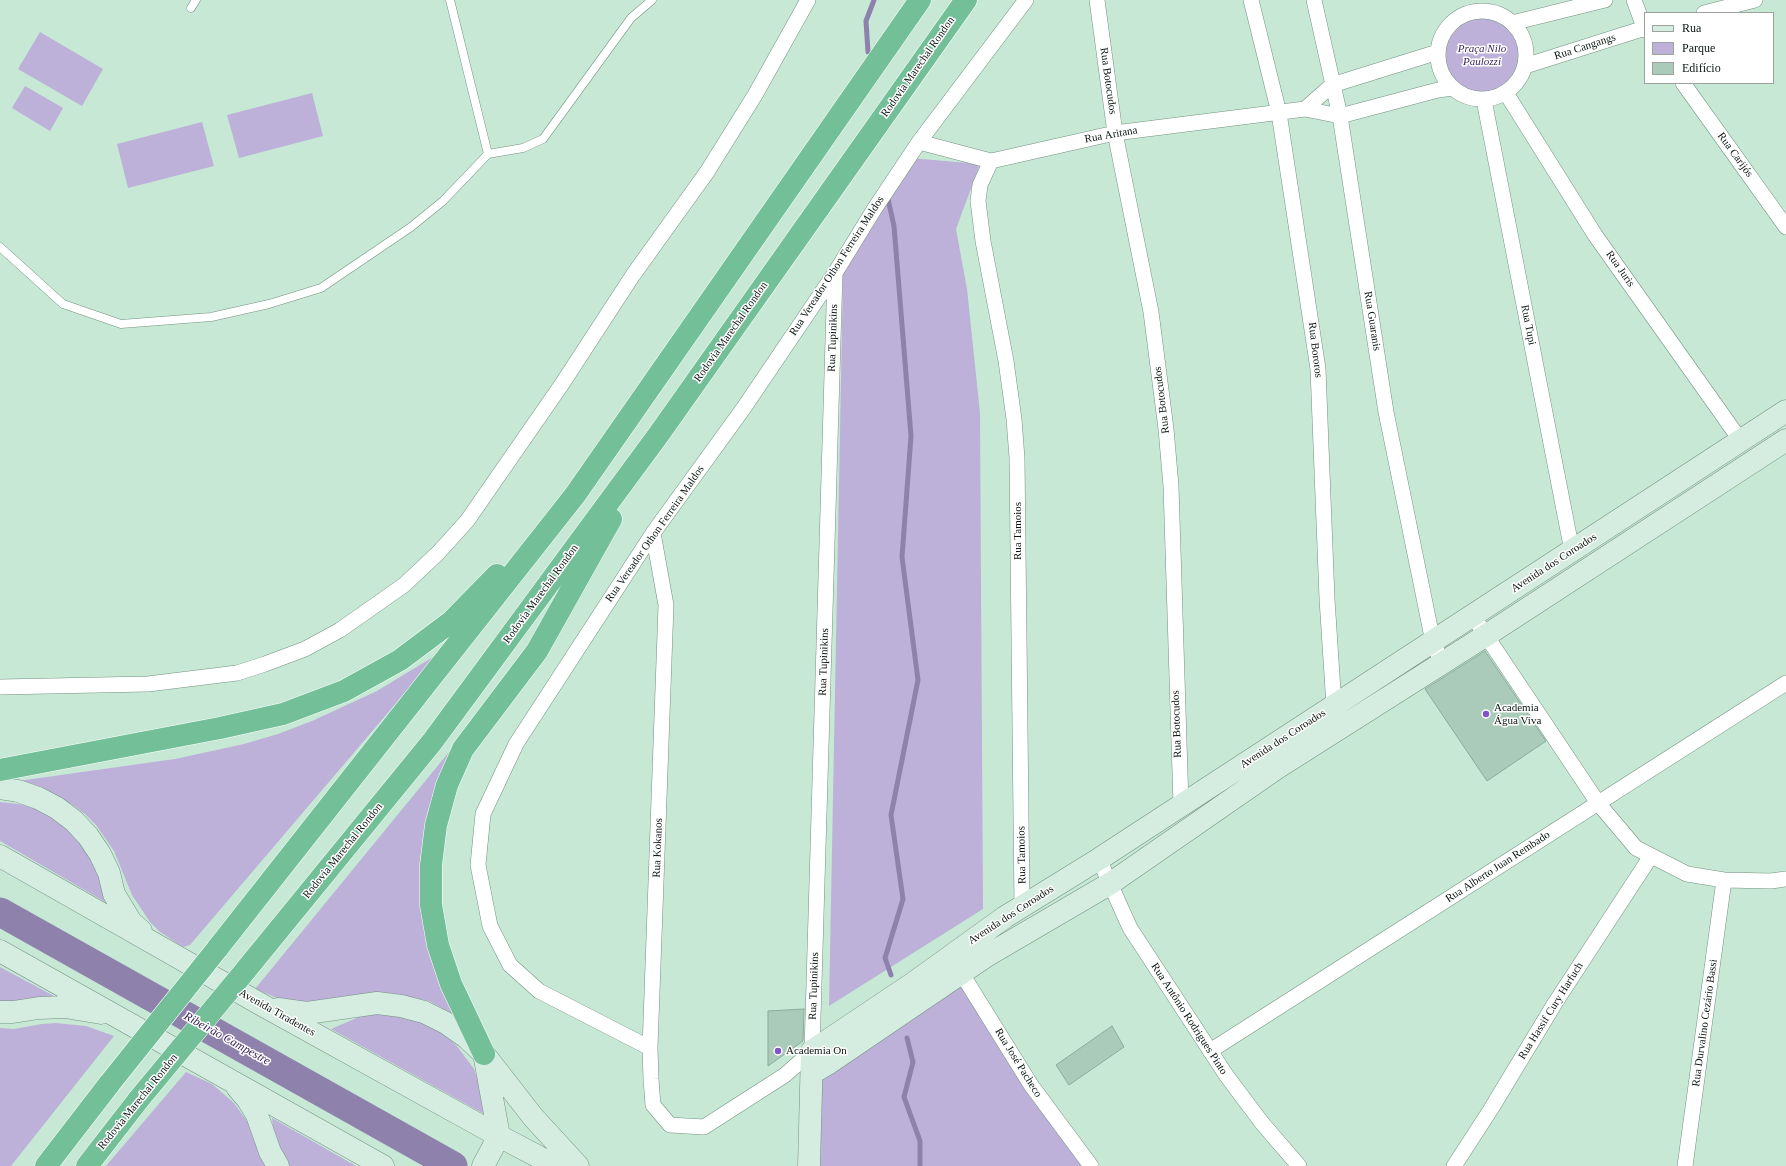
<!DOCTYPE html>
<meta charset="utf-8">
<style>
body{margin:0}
#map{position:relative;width:1786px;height:1166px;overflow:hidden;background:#c6e8d5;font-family:Georgia,serif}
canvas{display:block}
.legend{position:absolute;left:1644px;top:12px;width:130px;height:72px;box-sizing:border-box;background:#fff;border:1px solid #9da29f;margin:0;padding:5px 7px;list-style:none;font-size:12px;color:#0a160f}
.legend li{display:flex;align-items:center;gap:8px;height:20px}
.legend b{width:20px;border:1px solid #9da29f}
</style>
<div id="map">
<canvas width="1786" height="1166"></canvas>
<ul class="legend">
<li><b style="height:5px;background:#d5ece0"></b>Rua</li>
<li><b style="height:11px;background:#bdb1d9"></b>Parque</li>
<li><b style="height:11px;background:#aacbb9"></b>Edifício</li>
</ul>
</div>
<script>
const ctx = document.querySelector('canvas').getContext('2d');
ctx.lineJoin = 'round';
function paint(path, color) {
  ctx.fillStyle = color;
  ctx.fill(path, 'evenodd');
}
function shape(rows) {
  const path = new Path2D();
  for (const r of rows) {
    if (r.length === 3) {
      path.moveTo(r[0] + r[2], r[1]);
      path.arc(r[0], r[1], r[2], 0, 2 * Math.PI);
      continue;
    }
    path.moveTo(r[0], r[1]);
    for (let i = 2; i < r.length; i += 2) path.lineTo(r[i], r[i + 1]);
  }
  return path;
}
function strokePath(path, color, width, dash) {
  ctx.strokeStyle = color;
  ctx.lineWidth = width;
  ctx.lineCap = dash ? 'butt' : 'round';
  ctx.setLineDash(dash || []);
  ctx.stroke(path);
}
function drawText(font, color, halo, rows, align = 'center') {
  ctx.font = font + ' Georgia,serif';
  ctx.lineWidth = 3;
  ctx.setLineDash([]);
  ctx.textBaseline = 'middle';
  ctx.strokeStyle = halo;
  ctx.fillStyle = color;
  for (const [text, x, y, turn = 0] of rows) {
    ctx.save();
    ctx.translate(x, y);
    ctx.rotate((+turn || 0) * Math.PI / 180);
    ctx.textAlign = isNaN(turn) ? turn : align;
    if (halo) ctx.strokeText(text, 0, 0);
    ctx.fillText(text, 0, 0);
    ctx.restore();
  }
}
paint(shape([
 [1482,55,39],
 [40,32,103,69,82,106,18,69],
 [25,86,63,108,50,131,12,108],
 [312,93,323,136,239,158,227,115],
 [202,122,214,166,128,188,117,144],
 [910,158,980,164,956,229,967,289,980,413,983,909,829,1006,843,274],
 [438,654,190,945,183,947,160,932,150,922,132,895,114,851,96,825,85,814,73,805,47,790,18,781,175,759,244,744,278,734,312,721,377,691],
 [458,741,436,787,428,811,420,862,460,1018,429,1001,394,994,377,994,312,1004,282,1000,255,989],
 [0,802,26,805,41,810,66,826,95,860,107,903,0,841],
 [0,967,54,996,38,1001,0,1005],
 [963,984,1082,1166,818,1166,819,1081],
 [374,1014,389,1014,419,1020,445,1035,456,1045,474,1069,479,1084,484,1114,331,1029,359,1017],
 [56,1023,86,1026,114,1036,11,1166,0,1166,0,1028,14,1029,42,1024],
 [186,1072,212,1084,234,1103,252,1128,267,1166,106,1166],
 [272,1118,356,1166,287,1166,274,1135]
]), '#bdb1d9');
strokePath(shape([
 [868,52,866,21,874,0],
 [888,199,894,226,911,436,902,557,918,680,891,815,903,899,885,958,891,975],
 [907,1038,913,1062,904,1097,920,1141,920,1166]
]), '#8e82ad', 5);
strokePath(shape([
 [0,912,453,1166]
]), '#8e82ad', 29);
const building = shape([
 [1485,651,1546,741,1487,781,1425,689,1485,651],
 [804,1009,803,1041,768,1066,768,1011,804,1009],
 [1112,1026,1124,1047,1069,1085,1056,1065,1112,1026]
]);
paint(building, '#aacbb9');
strokePath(building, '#8bab99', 1);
const lane = shape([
 [191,8,196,0],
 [488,154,523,148,543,139,631,18,652,0],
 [0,247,63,304,121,324,211,317,269,304,321,288,411,227,443,201,488,154,450,0]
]);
const street = shape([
 [1097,0,1115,133,1151,312,1166,429,1171,486,1181,805],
 [1251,0,1279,113,1318,369,1327,599,1334,706],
 [1314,0,1340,116,1386,412,1433,642,1442,663],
 [1634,0,1645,30],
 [1482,55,44],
 [1704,13,1755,0],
 [1512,23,1605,0],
 [1525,66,1645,28],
 [1683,83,1786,227],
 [1506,93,1595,235,1741,441],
 [1484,100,1572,551],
 [1305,109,1332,85,1438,52],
 [919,142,991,161,1115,133,1305,109,1340,116,1438,90,1452,88],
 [991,161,980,185,978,201,983,241,1006,361,1014,419,1017,458,1022,906],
 [653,533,666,605,650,1048,651,1079,653,1105,670,1125,704,1127,785,1075,812,1051,835,273],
 [1473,616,1598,803,1636,848,1687,874,1724,880,1771,881,1786,879],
 [0,687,148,684,237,673,265,664,305,649,340,630,404,585,438,553,467,521,562,384,633,275,707,172,755,95,808,0],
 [1099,859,1130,928,1226,1075,1262,1123,1299,1166],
 [957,966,1031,1085,1091,1166],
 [650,1048,539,991,510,965,490,926,478,865,483,814,516,744,653,533,743,409,835,273,875,208,919,142,1026,0],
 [1210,1051,1786,683],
 [1454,1166,1491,1109,1555,1003,1651,856],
 [1685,1166,1724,880]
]);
const secondary = shape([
 [0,788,18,791,38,798,57,808,74,821,88,836,100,854,109,873,114,894,131,922,141,931],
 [0,856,262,1005,499,1136,556,1166],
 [0,951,383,1166],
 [278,1009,307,1013,377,1003,401,1006,424,1012,446,1023,466,1037,484,1054,533,1117,578,1166],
 [0,1012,13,1012,39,1008,65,1007,101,1013],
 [812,1073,829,1063,988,955,1111,883,1277,768,1496,629,1786,440],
 [237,1087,248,1100,257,1115,270,1152,278,1166],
 [483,1166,499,1136,485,1059],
 [809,1166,812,1051,912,984,1005,917,1099,859,1786,411]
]);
const highway = shape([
 [0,770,220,728,283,714,344,691,400,660,452,621,497,575],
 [217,949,575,495,920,0],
 [245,971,432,742,659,434,966,0],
 [484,1054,451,984,438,945,431,905,431,865,436,825,447,785,463,749,537,651,611,519],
 [46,1166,110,1083],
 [87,1166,139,1099]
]);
strokePath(lane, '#739280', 9);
strokePath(street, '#739280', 16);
strokePath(secondary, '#739280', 23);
strokePath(highway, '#fff', 23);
strokePath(lane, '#fff', 8);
strokePath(street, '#fff', 15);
strokePath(secondary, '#d5ece0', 22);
strokePath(highway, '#73c098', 22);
const highwayBridge = shape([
 [110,1083,217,949],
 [139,1099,245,971]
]);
strokePath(highwayBridge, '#fff', 23, []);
strokePath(highwayBridge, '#73c098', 22);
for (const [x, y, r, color] of [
 [1486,714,4,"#8153cb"],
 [778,1051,4,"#8153cb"]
]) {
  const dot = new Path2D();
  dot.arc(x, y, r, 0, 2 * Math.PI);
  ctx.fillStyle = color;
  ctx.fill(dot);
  strokePath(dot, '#fff', 1.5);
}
drawText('11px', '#0a160f', '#fff', [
 ["Rua Cangangs",1585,47,-18],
 ["Rodovia Marechal Rondon",918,67,-55],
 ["Rua Botocudos",1108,81,82],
 ["Rua Aritana",1111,135,-10],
 ["Rua Carijós",1735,155,54],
 ["Rua Vereador Othon Ferreira Maldos",837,266,-57],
 ["Rua Juris",1620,269,55],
 ["Rua Guaranis",1372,321,81],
 ["Rua Tupi",1528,325,79],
 ["Rodovia Marechal Rondon",731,332,-55],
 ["Rua Tupinikins",833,338,-88],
 ["Rua Bororos",1315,350,83],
 ["Rua Botocudos",1162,400,-97],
 ["Rua Tamoios",1018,531,-90],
 ["Rua Vereador Othon Ferreira Maldos",655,534,-55],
 ["Avenida dos Coroados",1554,563,-33],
 ["Rodovia Marechal Rondon",541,594,-54],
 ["Rua Tupinikins",824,662,-88],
 ["Rua Botocudos",1177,724,-92],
 ["Avenida dos Coroados",1283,739,-33],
 ["Rua Kokanos",658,848,-88],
 ["Rodovia Marechal Rondon",343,851,-51],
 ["Rua Tamoios",1022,855,-91],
 ["Rua Alberto Juan Rembado",1498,867,-33],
 ["Avenida dos Coroados",1011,915,-33],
 ["Rua Tupinikins",814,986,-88],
 ["Rua Hassif Cury Harfuch",1551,1011,-58],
 ["Avenida Tiradentes",277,1013,29],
 ["Rua Antônio Rodrigues Pinto",1189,1019,57],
 ["Rua Durvalino Cezário Bassi",1705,1023,-82],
 ["Rua José Pacheco",1018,1063,58],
 ["Rodovia Marechal Rondon",138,1102,-51]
]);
drawText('italic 11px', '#3b275e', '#fff', [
 ["Praça Nilo",1482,49],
 ["Paulozzi",1482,62]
]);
drawText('11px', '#0a160f', '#fff', [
 ["Academia",1494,708],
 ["Água Viva",1494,721],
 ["Academia On",786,1051]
], 'left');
drawText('italic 12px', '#311c52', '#fff', [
 ["Ribeirão Campestre",227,1039,29]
]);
</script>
